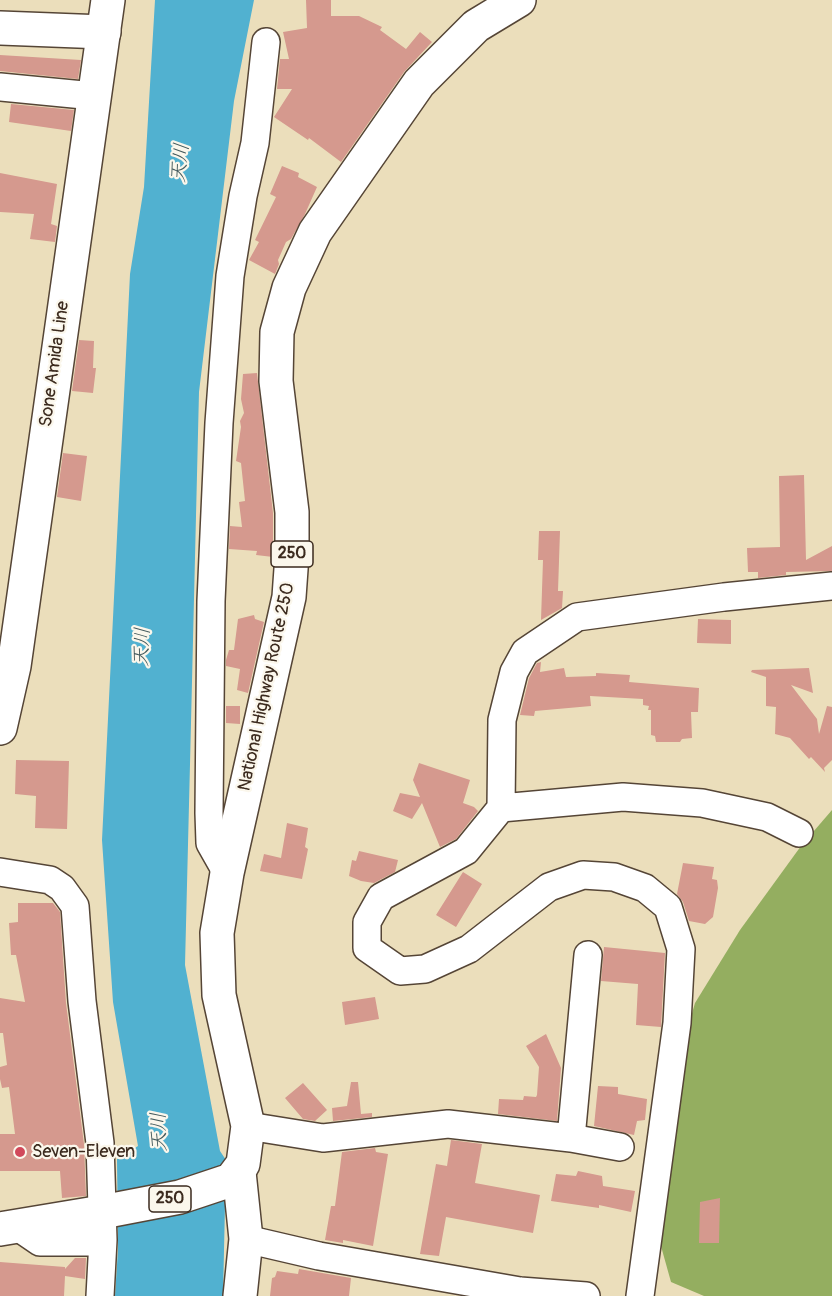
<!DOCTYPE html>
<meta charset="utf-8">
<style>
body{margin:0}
canvas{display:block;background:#ebdebb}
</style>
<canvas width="832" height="1296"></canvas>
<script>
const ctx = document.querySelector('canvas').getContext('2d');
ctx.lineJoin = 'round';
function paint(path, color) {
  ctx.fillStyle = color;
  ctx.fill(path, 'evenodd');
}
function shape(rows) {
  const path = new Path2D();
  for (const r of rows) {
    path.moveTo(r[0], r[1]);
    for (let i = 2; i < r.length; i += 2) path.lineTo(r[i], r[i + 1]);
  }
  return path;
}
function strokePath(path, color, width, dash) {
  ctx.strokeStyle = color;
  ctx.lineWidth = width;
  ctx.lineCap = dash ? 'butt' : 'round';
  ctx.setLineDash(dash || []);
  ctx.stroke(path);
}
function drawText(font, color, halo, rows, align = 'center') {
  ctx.font = font + ' Pangolin,"Klee One",sans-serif';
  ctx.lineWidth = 4.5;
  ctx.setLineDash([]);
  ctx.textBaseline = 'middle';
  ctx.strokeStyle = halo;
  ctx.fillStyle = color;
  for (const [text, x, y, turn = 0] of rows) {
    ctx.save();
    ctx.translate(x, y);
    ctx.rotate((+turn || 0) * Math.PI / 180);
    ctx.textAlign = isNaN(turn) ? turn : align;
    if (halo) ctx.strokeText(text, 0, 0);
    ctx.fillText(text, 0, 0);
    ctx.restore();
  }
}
paint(shape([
 [832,810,832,1296,704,1296,671,1282,659,1239,680,1055,695,1003,740,930,801,846]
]), '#94ae60');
paint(shape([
 [155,0,254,0,234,101,199,392,190,764,185,965,220,1151,226,1160,223,1296,115,1296,118,1249,117,1159,138,1146,113,1002,102,840,130,274,144,187]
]), '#51b1d0');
paint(shape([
 [306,0,331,0,331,16,359,16,382,27,380,30,406,49,420,32,432,42,404,72,341,162,309,138,308,140,274,117,292,89,277,89,280,59,289,59,283,32,307,28],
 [0,55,81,60,78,79,0,71],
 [11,104,74,110,71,131,9,122],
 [282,166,299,173,298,177,317,187,305,214,291,239,286,242,278,260,279,264,275,274,249,260,259,242,255,240,276,197,270,194],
 [0,173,57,184,51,224,57,226,55,242,30,239,34,214,0,212],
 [79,340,94,341,93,368,96,368,93,393,72,391],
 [257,373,273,513,273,557,256,555,257,551,229,549,230,526,242,527,239,502,245,501,241,463,236,461,241,427,240,421,244,413,241,399,243,374],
 [63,453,87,456,81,501,57,497],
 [804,475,806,560,832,546,832,571,786,572,786,575,758,578,758,572,748,572,747,548,780,547,779,476],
 [539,531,560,531,558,591,563,591,562,608,541,620,543,560,538,560],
 [254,615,255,619,264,622,248,693,237,690,240,669,226,666,226,660,229,650,234,650,238,619],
 [698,619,731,620,731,644,697,643],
 [541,662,540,672,564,668,566,677,596,676,596,673,630,675,629,682,699,688,698,712,691,712,692,738,682,739,680,742,656,742,655,736,651,735,651,710,648,710,649,706,643,705,643,699,590,696,591,706,535,711,534,716,520,715,529,678,537,663],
 [809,668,813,693,791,685,817,719,819,734,827,706,832,707,832,760,824,768,825,772,811,757,809,759,790,738,775,734,776,707,766,706,766,677,751,672,752,670],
 [226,706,240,706,240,724,226,723],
 [16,760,69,761,67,829,35,828,36,796,15,794],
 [419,763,470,780,463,803,474,807,478,811,456,839,440,847,422,803,412,819,393,811,400,793,420,797,413,780],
 [287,823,308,828,305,847,308,849,302,879,260,871,264,854,281,858],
 [359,851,398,860,395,872,374,883,361,881,349,876,352,860,356,861],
 [683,863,714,867,712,879,717,880,718,888,713,917,705,924,689,921,683,902,677,894],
 [463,872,482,884,456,927,436,915],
 [18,903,53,903,60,912,66,1003,84,1144,86,1196,62,1198,60,1171,0,1171,0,1134,15,1134,9,1087,2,1088,0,1079,0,1067,7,1065,3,1033,0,1033,0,998,25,1002,16,955,11,955,9,923,18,922],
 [604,947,665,953,661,1027,636,1025,638,984,601,981],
 [375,997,379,1019,345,1025,342,1002],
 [546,1034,561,1068,557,1121,498,1114,499,1099,523,1100,524,1096,536,1097,537,1095,539,1067,526,1046],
 [351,1082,358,1082,361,1114,372,1113,372,1117,333,1121,332,1108,347,1106],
 [303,1083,327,1110,315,1121,303,1119,285,1098],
 [598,1086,618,1087,618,1094,647,1099,645,1120,637,1121,634,1135,594,1126],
 [451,1140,482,1144,475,1183,540,1195,533,1233,446,1217,439,1256,420,1254,436,1164,447,1166],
 [375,1148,376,1152,388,1154,373,1246,343,1240,343,1243,325,1240,331,1206,335,1206,342,1152],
 [578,1171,602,1176,603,1186,635,1191,631,1212,599,1205,599,1208,551,1201,556,1174,576,1176],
 [720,1198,719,1243,699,1243,700,1202],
 [75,1258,86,1258,85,1279,65,1276,64,1296,0,1296,0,1262,65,1267,65,1269],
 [299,1269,351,1278,349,1296,270,1296,272,1278,275,1277,277,1271,298,1274]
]), '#d5998e');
const minor = shape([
 [0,87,94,96],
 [501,808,623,797,702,803,767,817,799,833],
 [0,872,50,880,62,888,75,906,82,1001,100,1143,103,1240,100,1296],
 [227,873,210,843,209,813,211,601,219,423,230,276,243,196,255,143,266,42],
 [248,1126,323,1138,448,1124,571,1138,620,1147],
 [571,1138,588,955],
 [18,1227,40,1242,102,1242],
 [246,1239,319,1256,520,1291,586,1296],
 [640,1296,677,1023,681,949,668,907,645,888,614,877,583,875,549,887,469,949,425,969,400,971,367,948,367,922,381,897,466,851,501,808,502,720,514,672,525,652,577,617,724,597,832,586]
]);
const tertiary = shape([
 [0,28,104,32],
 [239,1172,246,1239,240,1296]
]);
const secondary = shape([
 [0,728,14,666,108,0]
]);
const trunk = shape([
 [0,1229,102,1212,180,1197,231,1180,243,1164,248,1126,219,995,217,933,227,873,289,597,292,555,292,512,276,381,277,332,289,288,315,232,419,83,476,26,519,0]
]);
strokePath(minor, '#554536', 30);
strokePath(tertiary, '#554536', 36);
strokePath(secondary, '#554536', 36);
strokePath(trunk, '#554536', 36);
strokePath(minor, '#fff', 27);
strokePath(tertiary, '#fff', 33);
strokePath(secondary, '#fff', 33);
strokePath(trunk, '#fff', 33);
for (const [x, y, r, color] of [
 [20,1152,6,"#d1495b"]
]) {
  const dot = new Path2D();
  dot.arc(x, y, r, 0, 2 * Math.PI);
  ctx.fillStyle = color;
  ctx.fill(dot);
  strokePath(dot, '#fbf7ec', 2);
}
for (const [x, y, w] of [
 [292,554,42],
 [170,1199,42]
]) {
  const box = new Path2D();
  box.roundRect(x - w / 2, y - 13, w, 26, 4.5);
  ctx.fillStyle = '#fbf7ec';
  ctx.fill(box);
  strokePath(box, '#3b2a1e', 1.5);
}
drawText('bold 16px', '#3b2a1e', null, [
 ["250",292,554],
 ["250",170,1199]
]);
drawText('18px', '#3b2a1e', '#fbf7ec', [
 ["Sone Amida Line",55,364,-82],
 ["National Highway Route 250",267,687,-78]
]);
drawText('18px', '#3b2a1e', '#fbf7ec', [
 ["Seven-Eleven",32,1152]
], 'left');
drawText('italic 20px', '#43595c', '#fbf7ec', [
 ["天川",181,163,-84],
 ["天川",143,647,-88],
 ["天川",160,1132,-92]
]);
</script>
